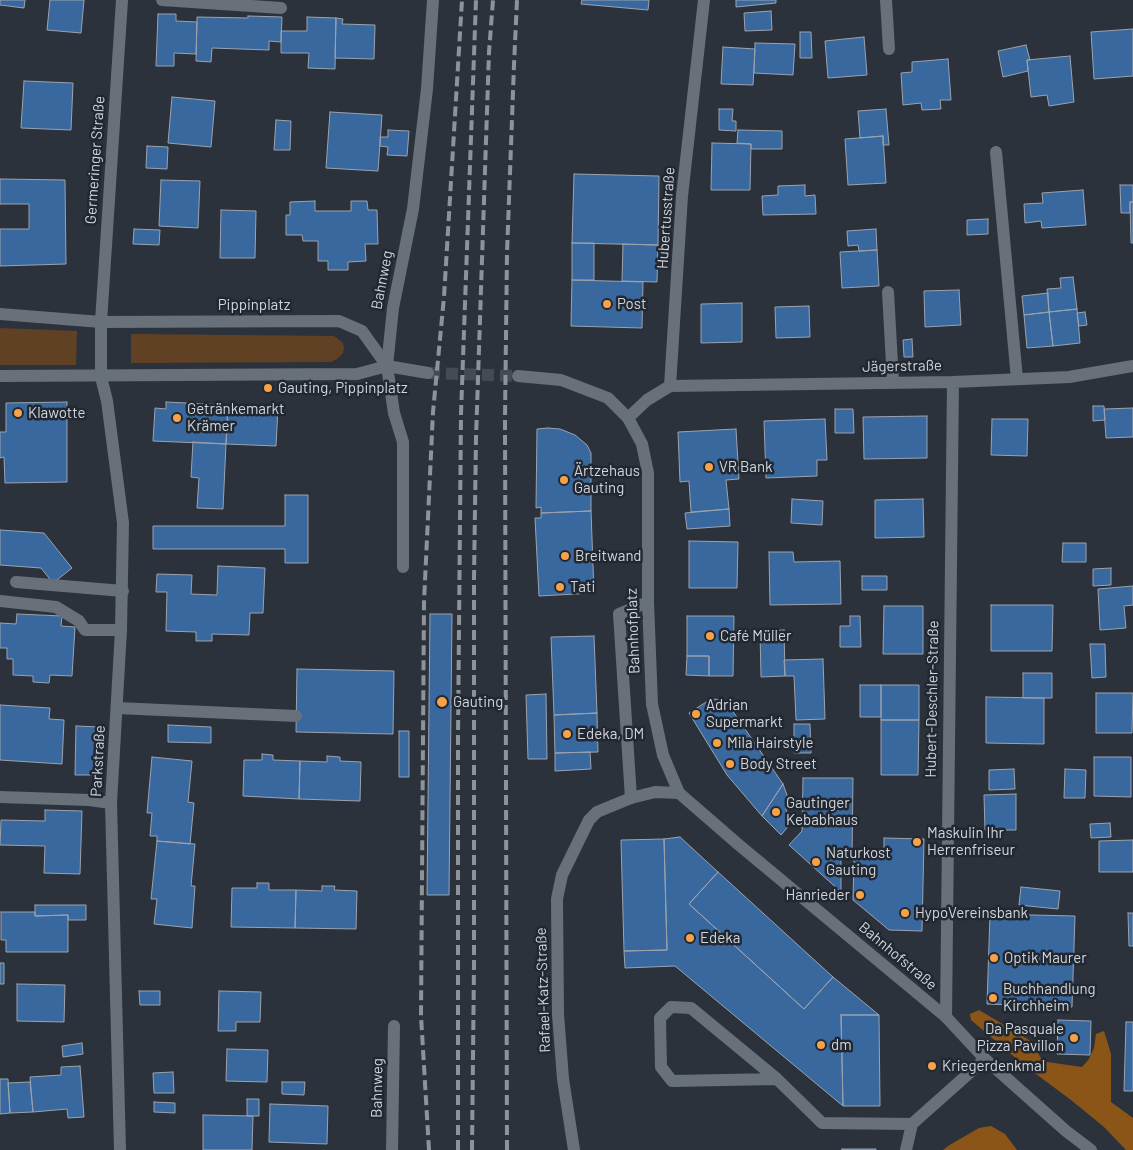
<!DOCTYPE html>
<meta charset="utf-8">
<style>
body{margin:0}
canvas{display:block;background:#2b323b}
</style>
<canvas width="1133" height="1150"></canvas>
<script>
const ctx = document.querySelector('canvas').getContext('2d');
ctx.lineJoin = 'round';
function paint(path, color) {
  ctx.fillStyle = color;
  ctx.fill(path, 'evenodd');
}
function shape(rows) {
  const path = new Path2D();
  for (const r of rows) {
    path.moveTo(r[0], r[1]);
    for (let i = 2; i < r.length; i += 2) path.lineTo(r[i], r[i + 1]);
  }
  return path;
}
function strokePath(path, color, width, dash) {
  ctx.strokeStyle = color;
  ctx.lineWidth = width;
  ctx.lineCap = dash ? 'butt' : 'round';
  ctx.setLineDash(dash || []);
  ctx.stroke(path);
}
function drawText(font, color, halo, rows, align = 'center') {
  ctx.font = font + ' Barlow,sans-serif';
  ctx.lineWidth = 5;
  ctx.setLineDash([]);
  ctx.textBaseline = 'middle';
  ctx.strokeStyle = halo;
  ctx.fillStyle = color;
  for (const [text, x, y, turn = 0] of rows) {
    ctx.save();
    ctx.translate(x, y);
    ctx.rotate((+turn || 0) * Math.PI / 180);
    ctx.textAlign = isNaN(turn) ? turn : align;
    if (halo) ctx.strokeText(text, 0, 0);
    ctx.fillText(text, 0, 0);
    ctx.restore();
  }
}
paint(shape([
 [0,328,77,331,76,365,0,365],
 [131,334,334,336,343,343,344,347,343,353,337,359,331,362,131,363]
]), '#614123');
paint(shape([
 [979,1010,1029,1040,1035,1045,1040,1057,1047,1062,1082,1067,1089,1059,1094,1048,1096,1034,1104,1031,1111,1054,1111,1102,1133,1118,1133,1150,1126,1150,1104,1127,1071,1100,1024,1065,971,1020,970,1014],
 [991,1126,1005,1134,1017,1150,943,1150,948,1146,979,1128]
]), '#8c5518');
const building = shape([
 [0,0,25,0,24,8,0,5,0,0],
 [50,0,84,0,81,33,47,30,50,0],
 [582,0,649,0,648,10,581,4,582,0],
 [736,0,776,0,776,3,736,7,736,0],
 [771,11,772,30,745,31,744,13,771,11],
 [158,14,176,14,176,21,197,22,196,54,174,53,174,66,156,66,158,14],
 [248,16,282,17,281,42,269,41,269,50,212,48,211,62,196,61,197,17,248,18,248,16],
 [307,17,336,18,335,69,308,68,309,53,281,53,281,31,307,31,307,17],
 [336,18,343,19,342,24,375,25,374,59,335,58,336,18],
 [1133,29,1133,76,1094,79,1091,32,1133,29],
 [800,32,811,32,812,58,800,58,800,32],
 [864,37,867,75,828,78,825,41,864,37],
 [755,43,795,44,793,75,754,73,755,43],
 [1026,45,1030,60,1027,60,1028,71,1003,77,998,51,1026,45],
 [723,47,755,49,753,85,721,84,723,47],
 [1070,56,1074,102,1049,106,1047,95,1031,97,1027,60,1070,56],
 [948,59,951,100,940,100,941,109,922,110,921,103,903,105,901,73,912,72,912,62,948,59],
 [24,81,73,83,71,130,21,128,24,81],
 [172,97,215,101,211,147,168,143,172,97],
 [719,109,733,109,732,121,736,121,736,131,719,130,719,109],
 [886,109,889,145,883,145,883,136,860,138,858,111,886,109],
 [330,112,382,115,378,171,326,168,330,112],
 [276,120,291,121,290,150,274,150,276,120],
 [388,130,409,131,407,156,387,155,388,147,380,146,380,137,388,137,388,130],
 [738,130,782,131,782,149,751,149,751,144,737,143,738,130],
 [883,136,886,183,848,185,845,139,883,136],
 [712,143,751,144,750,190,711,190,712,143],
 [147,146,168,147,167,169,146,168,147,146],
 [574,174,659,176,658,245,572,243,574,174],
 [0,179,65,180,66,264,0,266,0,229,29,229,29,204,0,204,0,179],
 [161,180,200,181,198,228,159,226,161,180],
 [805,185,805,196,815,195,816,214,763,215,762,196,778,195,778,186,805,185],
 [1120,185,1133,185,1133,202,1130,202,1130,213,1121,213,1120,185],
 [1083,190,1086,225,1042,228,1041,221,1025,223,1024,204,1043,203,1042,193,1083,190],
 [315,201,315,211,351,211,351,201,367,201,368,210,377,210,378,244,365,244,366,261,348,262,348,270,328,270,328,261,318,261,318,241,303,241,302,235,286,235,286,215,290,215,290,202,315,201],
 [1130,202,1133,202,1133,243,1131,243,1130,202],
 [221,210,256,211,255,258,220,258,221,210],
 [988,219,988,234,967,235,967,220,988,219],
 [134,229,160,230,159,245,133,244,134,229],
 [876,229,877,250,859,251,858,245,848,246,847,231,876,229],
 [572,243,594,243,594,280,572,280,572,243],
 [623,244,658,245,657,282,622,281,623,244],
 [877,250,879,286,842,288,840,252,877,250],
 [1073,277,1077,309,1049,312,1047,289,1061,288,1060,278,1073,277],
 [572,280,643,282,642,328,571,326,572,280],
 [959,290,961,325,925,327,924,291,959,290],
 [1048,293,1049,312,1024,315,1022,296,1048,293],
 [742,303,742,342,701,343,701,304,742,303],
 [809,306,810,337,776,338,775,307,809,306],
 [1077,309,1080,343,1053,346,1049,312,1077,309],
 [1049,312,1053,346,1027,348,1024,315,1049,312],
 [1085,312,1087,325,1079,326,1077,313,1085,312],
 [912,339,913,357,904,357,903,340,912,339],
 [67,402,67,482,5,483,4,457,0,458,0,432,6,432,6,403,67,402],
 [166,402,228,405,226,444,153,441,155,408,166,409,166,402],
 [228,405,278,407,276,446,226,444,228,405],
 [1093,406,1104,406,1105,420,1093,421,1093,406],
 [1133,408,1133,437,1106,438,1104,409,1133,408],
 [835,409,853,409,854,433,835,433,835,409],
 [927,416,927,458,864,459,863,417,927,416],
 [825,419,827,460,817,460,817,476,766,478,764,421,825,419],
 [992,419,1028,419,1027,456,991,455,992,419],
 [548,428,560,429,575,435,587,445,591,453,591,511,541,513,541,507,536,508,537,429,548,428],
 [736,429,739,479,726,480,729,509,691,512,689,481,680,482,678,432,736,429],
 [193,442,226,444,223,509,197,508,199,478,191,477,193,442],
 [285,495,308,495,308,563,285,563,285,549,153,549,153,526,285,526,285,495],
 [792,499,823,501,822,525,791,523,792,499],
 [923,499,924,537,875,538,875,500,923,499],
 [729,509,730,526,687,529,685,513,729,509],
 [591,511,594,593,539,596,535,518,541,518,541,513,591,511],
 [0,530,44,533,72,568,53,583,41,568,0,565,0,530],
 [689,541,738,542,737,588,689,588,689,541],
 [1063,543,1086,543,1086,562,1062,562,1063,543],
 [769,552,793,552,794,562,840,561,841,604,770,605,769,552],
 [218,566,265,568,263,613,250,613,249,635,212,634,212,641,196,641,196,632,166,631,167,592,156,592,157,574,192,575,191,594,217,595,218,566],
 [1111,568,1111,585,1093,586,1093,569,1111,568],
 [862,576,887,576,887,590,862,590,862,576],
 [1133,586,1133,605,1124,606,1126,628,1100,630,1098,589,1133,586],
 [991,605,1053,605,1052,651,991,651,991,605],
 [884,606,923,606,923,654,883,654,884,606],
 [17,614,62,616,61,626,75,627,72,676,50,675,49,683,33,682,33,676,13,675,13,659,7,659,7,648,0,648,0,623,16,624,17,614],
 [430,614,452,614,449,895,427,895,430,614],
 [687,616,734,616,733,676,709,676,709,656,687,656,687,616],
 [850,616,860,616,861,647,840,647,840,626,850,626,850,616],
 [784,630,785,676,761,677,760,631,784,630],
 [594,636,597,713,554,715,551,637,594,636],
 [1090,644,1105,644,1106,677,1092,678,1090,644],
 [687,656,709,656,709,676,686,675,687,656],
 [823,659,825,719,796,720,794,676,785,676,784,660,823,659],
 [297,669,394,671,393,734,296,732,297,669],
 [1023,673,1052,673,1052,698,1023,698,1023,673],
 [860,685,881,685,881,717,860,717,860,685],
 [881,685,919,685,919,720,881,720,881,685],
 [1096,693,1133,693,1132,733,1096,733,1096,693],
 [546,694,547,759,528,759,526,695,546,694],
 [986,697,1044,698,1044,744,986,743,986,697],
 [711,699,725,700,783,784,762,816,727,775,689,713,711,699],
 [0,705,50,708,49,719,64,720,62,764,0,760,0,705],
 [597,713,598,752,555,753,554,715,597,713],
 [881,720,919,720,918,775,881,775,881,720],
 [794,724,810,724,811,753,794,753,794,724],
 [168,725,211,727,211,743,168,742,168,725],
 [76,726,100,727,98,775,75,775,76,726],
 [399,731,409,731,409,777,399,777,399,731],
 [590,752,591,769,555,771,555,753,590,752],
 [262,754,273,755,273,760,300,761,299,799,243,796,244,760,262,760,262,754],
 [327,756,340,757,340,761,361,762,360,801,299,799,300,761,327,762,327,756],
 [152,757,192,761,188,802,194,803,190,844,157,841,157,836,150,836,152,813,147,813,152,757],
 [1094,757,1131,757,1131,797,1094,796,1094,757],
 [1014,769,1015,789,989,790,989,770,1014,769],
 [1065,769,1086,770,1085,798,1064,798,1065,769],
 [803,778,853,778,852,855,841,855,841,892,789,845,802,831,803,778],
 [783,784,787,795,786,809,791,823,781,835,762,816,783,784],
 [1016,794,1016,830,985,830,984,795,1016,794],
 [45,810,82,811,80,874,44,873,45,846,0,845,1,820,45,821,45,810],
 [1110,823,1111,837,1091,838,1090,824,1110,823],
 [680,837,718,872,689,904,804,1009,833,977,879,1015,841,1015,843,1106,675,966,625,968,624,951,667,950,664,839,680,837],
 [884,838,924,839,922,931,889,930,853,900,854,857,884,857,884,838],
 [664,839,667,950,624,951,621,840,664,839],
 [1133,840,1133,872,1099,872,1099,841,1133,840],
 [157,841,195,844,191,886,195,886,192,928,154,924,157,899,151,899,157,841],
 [718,872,833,977,804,1009,689,904,718,872],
 [257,883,269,883,269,890,296,890,295,928,231,927,232,888,257,888,257,883],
 [322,886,335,886,334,890,357,891,356,929,295,928,296,890,322,891,322,886],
 [1021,887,1060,891,1058,909,1019,905,1021,887],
 [35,905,86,905,86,920,68,920,68,915,35,916,35,905],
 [1,912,35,912,35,916,68,915,68,952,6,952,6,940,1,940,1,912],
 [1128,913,1133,913,1133,946,1129,946,1128,913],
 [990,914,1075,916,1072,1007,987,1004,990,914],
 [0,963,4,963,4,984,0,984,0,963],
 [17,984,65,985,64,1022,17,1021,17,984],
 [139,991,160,991,160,1005,140,1005,139,991],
 [219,991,261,992,260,1022,236,1022,236,1031,218,1031,219,991],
 [841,1015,879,1015,880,1106,843,1106,841,1015],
 [1058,1020,1091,1021,1090,1055,1057,1054,1058,1020],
 [1126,1022,1133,1022,1133,1091,1124,1091,1126,1022],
 [82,1043,83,1054,63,1057,62,1046,82,1043],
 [227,1049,268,1050,267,1082,226,1081,227,1049],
 [80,1066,84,1117,68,1118,67,1109,33,1112,30,1077,61,1075,61,1067,80,1066],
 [173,1072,174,1093,154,1093,153,1073,173,1072],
 [0,1079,8,1079,10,1113,0,1114,0,1079],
 [30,1082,33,1112,10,1113,8,1083,30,1082],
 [282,1082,305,1082,304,1095,282,1094,282,1082],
 [247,1099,259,1099,259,1116,247,1116,247,1099],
 [154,1102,175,1103,175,1113,154,1112,154,1102],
 [270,1104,328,1106,327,1144,269,1142,270,1104],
 [203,1115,253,1116,252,1150,203,1150,203,1115],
 [842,1149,876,1149,876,1150,842,1150,842,1149]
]);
paint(building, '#39689f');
strokePath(building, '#9aa3ae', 1);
strokePath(shape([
 [428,373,518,376]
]), '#444b53', 12, [12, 6]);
strokePath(shape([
 [162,0,281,8],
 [886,0,889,49],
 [996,152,1017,379],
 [888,292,893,382],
 [16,582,123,591],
 [0,601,56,607,79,621,85,630,121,630],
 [117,708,296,716],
 [0,797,89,800,111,803],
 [631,798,619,614,648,602],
 [777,1079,672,1081,661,1067,660,1018,671,1007,691,1008,777,1079,822,1123,912,1124]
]), '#68707a', 12);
strokePath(shape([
 [101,322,101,377,107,401,123,523,121,630,111,803,120,1150],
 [670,386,953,382,1069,377,1133,366],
 [628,418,647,400,670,386,682,196,704,0],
 [403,567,403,442,394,413,387,366,393,308,413,209,427,89,433,0],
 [946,1017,953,382],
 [392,1150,394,1026],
 [574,1150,563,1079,558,1014,557,899,562,875,589,820,597,812,631,798,655,792,679,793]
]), '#68707a', 12);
strokePath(shape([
 [0,314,101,322,339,321,362,331,387,366],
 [101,322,122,0],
 [0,376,357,374,387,366,428,373],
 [518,376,561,380,608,398,628,418,642,444,648,473,648,602,652,704,663,755,679,793,739,845,946,1017,985,1059]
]), '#68707a', 12);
strokePath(shape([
 [906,1150,912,1124,985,1059,1066,1131,1091,1150]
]), '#68707a', 12);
strokePath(shape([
 [429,1150,421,1016,424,602,433,412,444,297,462,0],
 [458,1150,458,736,461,414,476,0],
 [472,1150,474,964,474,579,476,438,489,52,493,0],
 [507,1150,505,418,507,253,514,65,517,0]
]), '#8e939a', 4, [10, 5]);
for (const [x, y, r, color] of [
 [607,304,5,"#f7a149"],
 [268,388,5,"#f7a149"],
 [18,413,5,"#f7a149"],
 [177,418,5,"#f7a149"],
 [709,467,5,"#f7a149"],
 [564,480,5,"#f7a149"],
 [565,556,5,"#f7a149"],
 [560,587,5,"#f7a149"],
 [710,636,5,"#f7a149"],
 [442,702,6,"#f7a149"],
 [696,714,5,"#f7a149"],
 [567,734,5,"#f7a149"],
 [717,743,5,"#f7a149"],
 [730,764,5,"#f7a149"],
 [776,812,5,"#f7a149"],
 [917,842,5,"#f7a149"],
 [816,862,5,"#f7a149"],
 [860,895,5,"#f7a149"],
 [905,913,5,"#f7a149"],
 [690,938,5,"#f7a149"],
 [994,958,5,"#f7a149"],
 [993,998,5,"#f7a149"],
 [1074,1038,5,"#f7a149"],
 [821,1045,5,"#f7a149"],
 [932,1066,5,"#f7a149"]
]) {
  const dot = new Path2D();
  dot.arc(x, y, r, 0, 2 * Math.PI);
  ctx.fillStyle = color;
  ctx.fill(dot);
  strokePath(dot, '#212831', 2);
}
drawText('15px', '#d2d6dc', '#212831', [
 ["Germeringer Straße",95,160,-86],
 ["Hubertusstraße",666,218,-86],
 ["Bahnweg",382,280,-79],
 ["Pippinplatz",254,305],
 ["Jägerstraße",902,366,-1],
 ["Bahnhofplatz",633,631,-92],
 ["Hubert-Deschler-Straße",932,699,-89],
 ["Parkstraße",98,761,-87],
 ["Bahnhofstraße",898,956,40],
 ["Rafael-Katz-Straße",543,990,-92],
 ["Bahnweg",377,1088,-89]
]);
drawText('15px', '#d2d6dc', '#212831', [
 ["Post",617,304],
 ["Gauting, Pippinplatz",278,388],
 ["Getränkemarkt",187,409],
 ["Krämer",187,426],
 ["Klawotte",28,413],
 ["VR Bank",719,467],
 ["Ärtzehaus",574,471],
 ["Gauting",574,488],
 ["Breitwand",575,556],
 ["Tati",570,587],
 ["Café Müller",720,636],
 ["Gauting",453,702],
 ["Adrian",706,705],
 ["Supermarkt",706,722],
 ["Edeka, DM",577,734],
 ["Mila Hairstyle",727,743],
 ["Body Street",740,764],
 ["Gautinger",786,803],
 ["Kebabhaus",786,820],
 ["Maskulin Ihr",927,833],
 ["Herrenfriseur",927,850],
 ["Naturkost",826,853],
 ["Gauting",826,870],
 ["Hanrieder",850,895,"right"],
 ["HypoVereinsbank",915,913],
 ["Edeka",700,938],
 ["Optik Maurer",1004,958],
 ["Buchhandlung",1003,989],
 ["Kirchheim",1003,1006],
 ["Da Pasquale",1064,1029,"right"],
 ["Pizza Pavillon",1064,1046,"right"],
 ["dm",831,1045],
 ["Kriegerdenkmal",942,1066]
], 'left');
</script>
